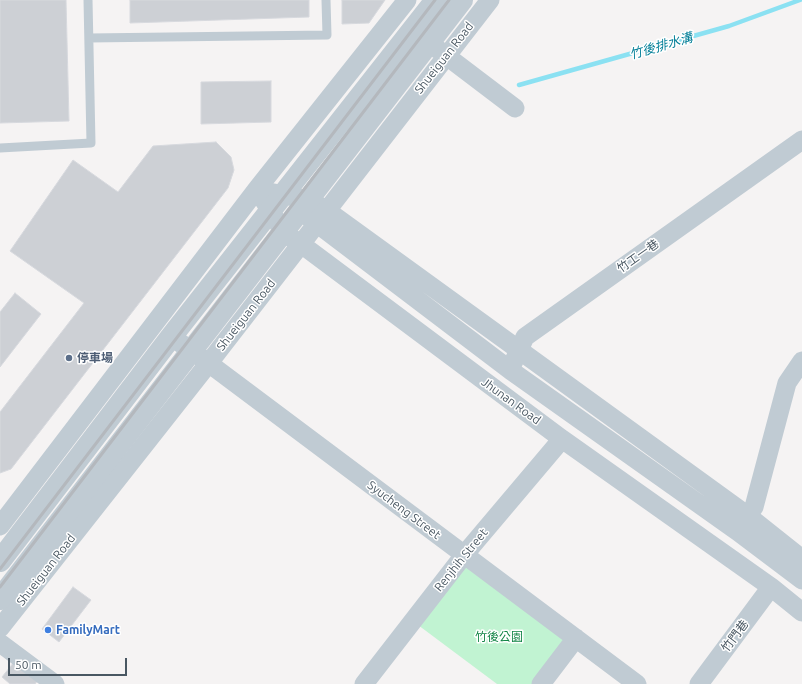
<!DOCTYPE html>
<meta charset="utf-8">
<style>
body{margin:0}
#map{position:relative;width:802px;height:684px;overflow:hidden;background:#f5f3f3;font-family:Ubuntu,sans-serif}
canvas{display:block}
.scale{position:absolute;left:8px;top:658px;width:119px;height:18px;box-sizing:border-box;border:2px solid #495762;border-top:0;padding-left:5px;font-size:12px;line-height:14px;white-space:nowrap;color:#495762;-webkit-text-stroke:3px #fff;paint-order:stroke}
</style>
<div id="map">
<canvas width="802" height="684"></canvas>
<div class="scale">50 m</div>
</div>
<script>
const ctx = document.querySelector('canvas').getContext('2d');
ctx.lineJoin = 'round';
function paint(path, color) {
  ctx.fillStyle = color;
  ctx.fill(path, 'evenodd');
}
function shape(rows) {
  const path = new Path2D();
  for (const r of rows) {
    path.moveTo(r[0], r[1]);
    for (let i = 2; i < r.length; i += 2) path.lineTo(r[i], r[i + 1]);
  }
  return path;
}
function strokePath(path, color, width, dash) {
  ctx.strokeStyle = color;
  ctx.lineWidth = width;
  ctx.lineCap = dash ? 'butt' : 'round';
  ctx.setLineDash(dash || []);
  ctx.stroke(path);
}
function drawText(font, color, halo, rows, align = 'center') {
  ctx.font = font + ' Ubuntu,"Noto Sans TC",sans-serif';
  ctx.lineWidth = 3;
  ctx.setLineDash([]);
  ctx.textBaseline = 'middle';
  ctx.strokeStyle = halo;
  ctx.fillStyle = color;
  for (const [text, x, y, turn = 0] of rows) {
    ctx.save();
    ctx.translate(x, y);
    ctx.rotate((+turn || 0) * Math.PI / 180);
    ctx.textAlign = isNaN(turn) ? turn : align;
    if (halo) ctx.strokeText(text, 0, 0);
    ctx.fillText(text, 0, 0);
    ctx.restore();
  }
}
paint(shape([
 [465,563,567,639,534,684,497,684,418,625]
]), '#c1f3d2');
strokePath(shape([
 [519,85,729,26,800,0]
]), '#8be1f2', 4.5);
const building = shape([
 [0,0,66,0,69,121,0,123,0,0],
 [130,0,309,0,309,17,130,23,130,0],
 [342,0,385,0,369,23,342,24,342,0],
 [271,81,271,122,201,124,201,82,271,81],
 [216,142,231,157,234,170,228,188,11,469,0,473,0,412,84,303,10,251,73,160,118,192,153,146,216,142],
 [15,293,41,314,0,367,0,312,15,293],
 [73,587,91,600,59,642,42,629,73,587],
 [18,657,42,675,35,684,10,684,2,677,18,657]
]);
paint(building, '#cdd0d5');
strokePath(building, '#d7d9de', 1);
strokePath(shape([
 [89,38,327,35,326,0],
 [0,148,91,143,88,0]
]), '#c0cbd3', 9);
strokePath(shape([
 [436,48,515,108],
 [257,189,284,233,301,244,562,439,771,587,802,612],
 [269,192,309,200,326,210,748,516,802,559],
 [307,216,510,370,737,531,802,580],
 [171,337,191,350,637,684],
 [513,363,525,337,802,140],
 [0,526,257,189,407,0],
 [741,526,754,507,787,383,802,361],
 [0,628,208,364,490,0],
 [0,643,55,684],
 [364,684,464,555,562,439],
 [541,684,576,638],
 [699,684,771,587]
]), '#c0cbd3', 19);
strokePath(shape([
 [0,561,171,337,436,0],
 [0,599,462,0]
]), '#c0cbd3', 22);
strokePath(shape([
 [0,569,435,0],
 [0,587,449,0]
]), '#b4b8bd', 3);
for (const [x, y, r, color] of [
 [69,358,4,"#5c6f8a"],
 [48,630,4,"#3f7fe0"]
]) {
  const dot = new Path2D();
  dot.arc(x, y, r, 0, 2 * Math.PI);
  ctx.fillStyle = color;
  ctx.fill(dot);
  strokePath(dot, '#fff', 1.5);
}
drawText('12px', '#495762', '#fff', [
 ["Shueiguan Road",444,58,-52],
 ["竹工一巷",638,256,-35],
 ["Shueiguan Road",246,315,-52],
 ["Jhunan Road",511,401,36],
 ["Syucheng Street",404,510,37],
 ["Renjhih Street",461,560,-51],
 ["Shueiguan Road",46,570,-52],
 ["竹門巷",735,636,-53]
]);
drawText('bold 12px', '#4e5e75', '#fff', [
 ["停車場",77,358]
], 'left');
drawText('bold 12px', '#366cbe', '#fff', [
 ["FamilyMart",56,630]
], 'left');
drawText('12px', '#128546', '#fff', [
 ["竹後公園",499,637]
]);
drawText('italic 13px', '#068099', '#fff', [
 ["竹後排水溝",661,46,-16]
]);
</script>
